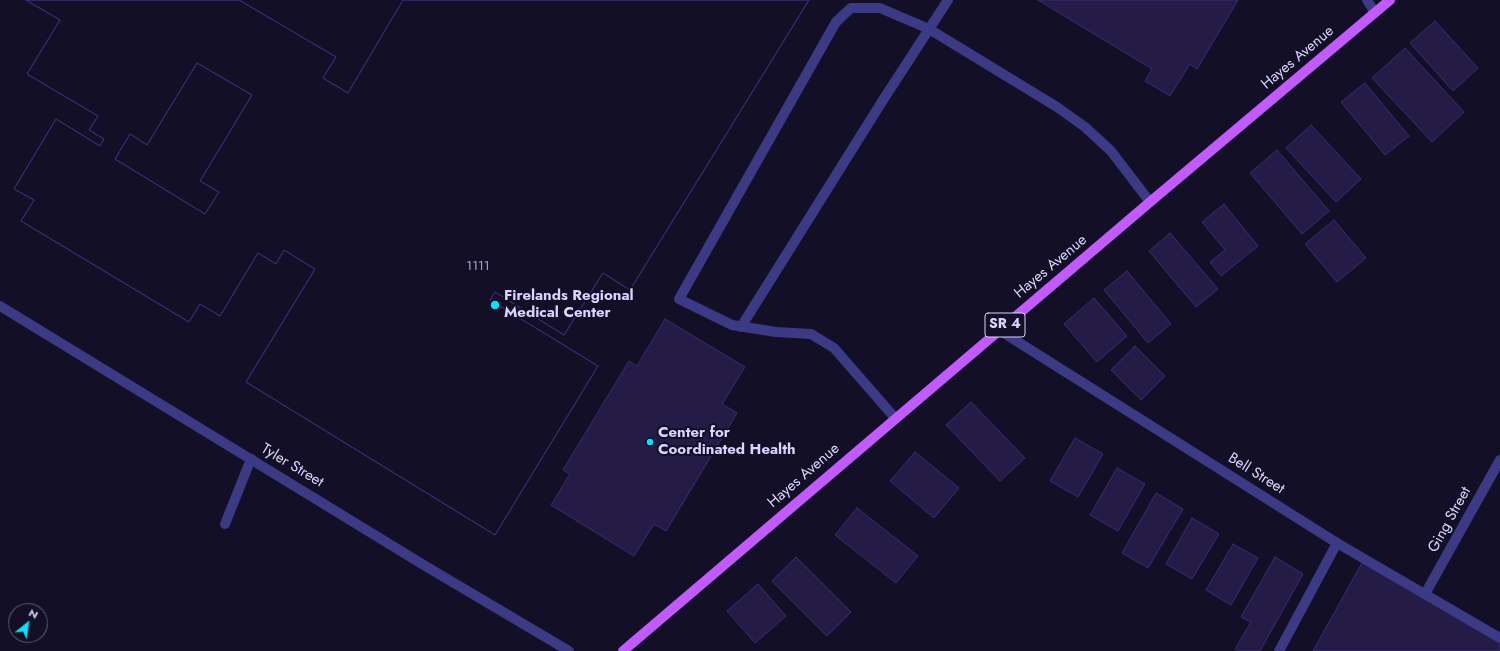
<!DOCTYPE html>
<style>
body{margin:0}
#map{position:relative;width:1500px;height:651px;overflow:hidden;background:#130f26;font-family:Jost,sans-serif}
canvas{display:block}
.north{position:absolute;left:8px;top:603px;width:40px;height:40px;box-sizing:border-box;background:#130f26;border:1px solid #625e7d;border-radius:50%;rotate:30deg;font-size:11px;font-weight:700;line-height:16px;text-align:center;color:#d9d4ff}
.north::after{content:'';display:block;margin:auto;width:14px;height:18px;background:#00e5ff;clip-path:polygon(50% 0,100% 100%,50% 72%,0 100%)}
</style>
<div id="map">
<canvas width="1500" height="651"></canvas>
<div class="north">N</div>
</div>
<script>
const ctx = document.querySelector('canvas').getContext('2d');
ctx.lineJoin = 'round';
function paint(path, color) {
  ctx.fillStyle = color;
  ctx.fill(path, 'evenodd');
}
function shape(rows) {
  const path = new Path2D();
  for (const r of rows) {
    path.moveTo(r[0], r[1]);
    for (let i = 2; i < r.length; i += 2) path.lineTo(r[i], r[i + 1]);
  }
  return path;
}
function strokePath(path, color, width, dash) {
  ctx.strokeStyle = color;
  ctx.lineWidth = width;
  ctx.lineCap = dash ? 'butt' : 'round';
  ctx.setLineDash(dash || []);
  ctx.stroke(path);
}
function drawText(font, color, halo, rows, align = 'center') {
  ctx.font = font + ' Jost,sans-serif';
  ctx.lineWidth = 4;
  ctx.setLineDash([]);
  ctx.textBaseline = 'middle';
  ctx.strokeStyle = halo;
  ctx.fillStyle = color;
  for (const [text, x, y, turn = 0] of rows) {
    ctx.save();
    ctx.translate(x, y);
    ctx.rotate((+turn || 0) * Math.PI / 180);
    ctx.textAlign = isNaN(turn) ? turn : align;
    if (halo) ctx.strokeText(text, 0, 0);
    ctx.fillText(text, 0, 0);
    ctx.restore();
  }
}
const building = shape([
 [26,0,239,0,336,57,323,78,348,93,403,0,809,0,630,290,603,273,564,335,495,292,490,300,598,366,495,535,246,382,315,269,284,250,276,264,258,253,220,316,200,304,189,322,21,221,34,200,14,189,56,119,100,146,104,139,89,130,98,116,27,74,60,20,26,0],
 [197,63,252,95,200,181,219,192,205,214,115,159,130,134,147,145,197,63],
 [26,0,239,0,336,57,323,78,348,93,403,0,809,0,630,290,603,273,564,335,495,292,490,300,598,366,495,535,246,382,315,269,284,250,276,264,258,253,220,316,200,304,189,322,21,221,34,200,14,189,56,119,100,146,104,139,89,130,98,116,27,74,60,20,26,0],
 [1038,0,1238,0,1197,69,1190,64,1170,96,1145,81,1152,69,1038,0],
 [1435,21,1478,68,1453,91,1410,43,1435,21],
 [1405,48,1464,112,1432,142,1372,78,1405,48],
 [197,63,252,95,200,181,219,192,205,214,115,159,130,134,147,145,197,63],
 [1365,83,1409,136,1385,155,1341,102,1365,83],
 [1311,125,1361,179,1336,202,1286,148,1311,125],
 [1277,150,1329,211,1302,234,1250,173,1277,150],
 [1224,204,1258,246,1221,276,1210,262,1225,250,1202,222,1224,204],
 [1334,220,1366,258,1337,282,1305,244,1334,220],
 [1170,233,1218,289,1196,307,1149,251,1170,233],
 [1127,271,1171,324,1148,343,1104,290,1127,271],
 [1094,298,1127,336,1097,362,1064,324,1094,298],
 [665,319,745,367,722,404,737,413,666,531,654,524,634,556,551,505,570,474,563,470,629,361,637,366,665,319],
 [1135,346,1165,376,1141,400,1111,370,1135,346],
 [971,402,1025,458,1000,481,946,425,971,402],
 [1075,438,1103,454,1078,497,1050,481,1075,438],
 [915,452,959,488,934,518,890,481,915,452],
 [1117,468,1145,484,1118,531,1090,515,1117,468],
 [1156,493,1183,509,1148,568,1122,553,1156,493],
 [857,508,918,556,896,583,835,535,857,508],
 [1192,518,1219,534,1192,579,1166,564,1192,518],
 [1233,544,1258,558,1231,605,1206,590,1233,544],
 [796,557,851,612,827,636,772,581,796,557],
 [1275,557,1303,574,1260,651,1239,651,1235,649,1251,622,1241,617,1275,557],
 [1363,561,1500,641,1500,651,1313,651,1363,561],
 [758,584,786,616,755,643,727,611,758,584]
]);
paint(building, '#241b47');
strokePath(building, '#3b2d73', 1);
strokePath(shape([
 [741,327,883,100,948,0],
 [895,418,834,348,811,334,776,332,732,325,679,299,836,22,851,8,880,8,929,29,1057,107,1085,127,1111,151,1150,202],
 [225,524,251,459]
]), '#3d3a85', 10);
strokePath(shape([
 [1367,0,1375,13],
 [0,306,422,564,569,651],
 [999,330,1337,543,1500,638],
 [1425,594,1500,460],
 [1279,651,1337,543]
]), '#3d3a85', 10);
strokePath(shape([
 [623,651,1150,202,1390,0]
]), '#c25bff', 10);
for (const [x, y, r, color] of [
 [495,305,5,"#00e5ff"],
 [650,442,4,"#00e5ff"]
]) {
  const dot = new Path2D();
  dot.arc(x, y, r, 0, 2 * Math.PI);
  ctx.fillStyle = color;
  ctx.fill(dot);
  strokePath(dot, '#130f26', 1.5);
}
drawText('13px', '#aca6d1', null, [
 ["1111",478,267]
]);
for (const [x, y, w] of [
 [1005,325,40]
]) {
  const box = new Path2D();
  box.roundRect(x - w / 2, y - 12, w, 24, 3);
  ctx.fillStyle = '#130f26';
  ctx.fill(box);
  strokePath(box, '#d9d4ff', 1);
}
drawText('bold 14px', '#d9d4ff', null, [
 ["SR 4",1005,325]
]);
drawText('15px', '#d9d4ff', '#130f26', [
 ["Hayes Avenue",1298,58,-40],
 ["Hayes Avenue",1051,267,-40],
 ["Tyler Street",292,466,31],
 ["Bell Street",1256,474,32],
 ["Hayes Avenue",804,476,-41],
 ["Ging Street",1450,520,-61]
]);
drawText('bold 15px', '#d9d4ff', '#130f26', [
 ["Firelands Regional",504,296],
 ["Medical Center",504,313],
 ["Center for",658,433],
 ["Coordinated Health",658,450]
], 'left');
</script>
